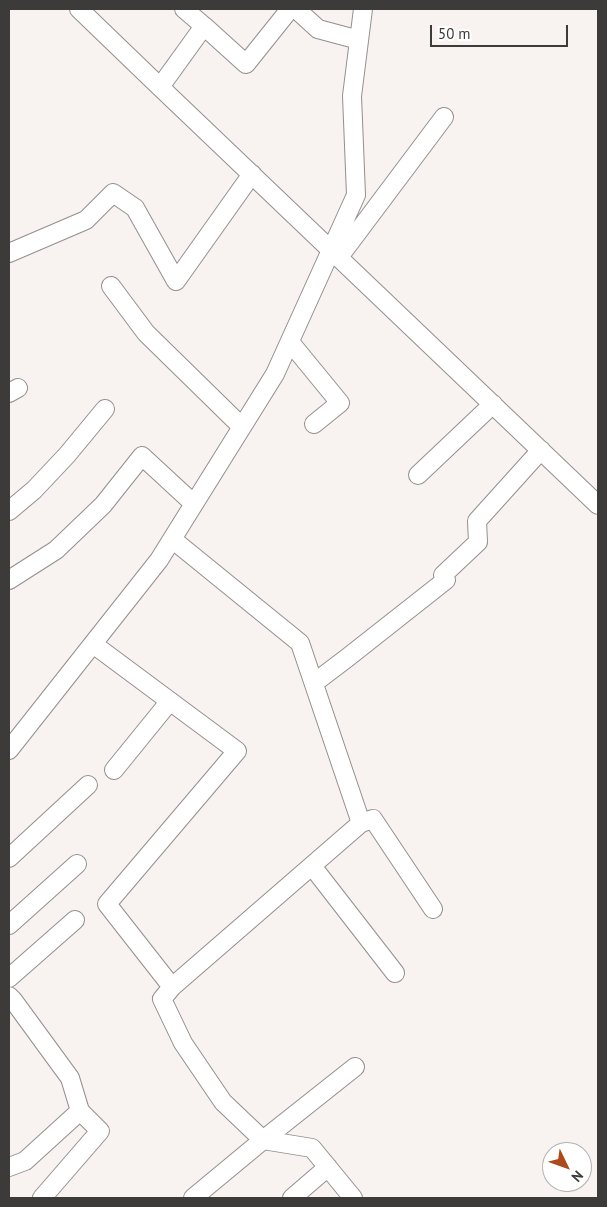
<!DOCTYPE html>
<style>
body{margin:0}
#map{position:relative;width:607px;height:1207px;overflow:hidden;background:#f8f3f0;font-family:"PT Sans",sans-serif}
canvas{display:block}
.frame{position:absolute;inset:0;border:10px solid #3d3b3a;pointer-events:none}
.north{position:absolute;left:542px;top:1142px;width:50px;height:50px;box-sizing:border-box;background:#fff;border:1px solid #b1b1b0;border-radius:50%;rotate:132deg;font-size:14px;font-weight:700;line-height:20px;text-align:center;color:#3d3b3a}
.north::after{content:'';display:block;margin:auto;width:18px;height:22px;background:#ae4919;clip-path:polygon(50% 0,100% 100%,50% 72%,0 100%)}
.scale{position:absolute;left:430px;top:25px;width:138px;height:22px;box-sizing:border-box;border:2px solid #3d3b3a;border-top:0;padding-left:6px;font-size:15px;line-height:18px;white-space:nowrap;color:#3d3b3a;-webkit-text-stroke:4px #fff;paint-order:stroke}
</style>
<div id="map">
<canvas width="607" height="1207"></canvas>
<div class="frame"></div>
<div class="north">N</div>
<div class="scale">50 m</div>
</div>
<script>
const ctx = document.querySelector('canvas').getContext('2d');
ctx.lineJoin = 'round';
function shape(rows) {
  const path = new Path2D();
  for (const r of rows) {
    path.moveTo(r[0], r[1]);
    for (let i = 2; i < r.length; i += 2) path.lineTo(r[i], r[i + 1]);
  }
  return path;
}
function strokePath(path, color, width, dash) {
  ctx.strokeStyle = color;
  ctx.lineWidth = width;
  ctx.lineCap = dash ? 'butt' : 'round';
  ctx.setLineDash(dash || []);
  ctx.stroke(path);
}
const street = shape([
 [79,9,160,87],
 [184,9,204,26,160,87,598,505],
 [296,9,318,29,359,40],
 [204,26,246,64,290,9],
 [9,253,86,220,113,193,135,208,176,281,252,174],
 [339,257,444,117],
 [111,286,146,333,242,427],
 [290,342,340,403,314,424],
 [9,393,18,388],
 [418,475,493,404],
 [9,511,34,490,67,455,105,409],
 [9,580,56,550,103,505,142,456,194,504],
 [93,644,237,751,107,904,172,987,162,999,183,1043,223,1102,263,1140,312,1148,353,1198],
 [314,683,347,658,446,580,443,575,478,542,477,521,541,450],
 [9,750,159,560,275,374,356,195,352,96,363,9],
 [114,770,170,701],
 [361,823,373,819,433,909],
 [9,858,88,785],
 [312,866,395,973],
 [9,925,77,864],
 [9,978,75,920],
 [172,987,361,823,300,643,172,539],
 [9,996,13,1000,70,1078,80,1111,25,1161,9,1167],
 [42,1198,100,1131,80,1111],
 [193,1198,263,1140,355,1067],
 [292,1198,328,1167]
]);
strokePath(street, '#948f8d', 20);
strokePath(street, '#fff', 18);
</script>
